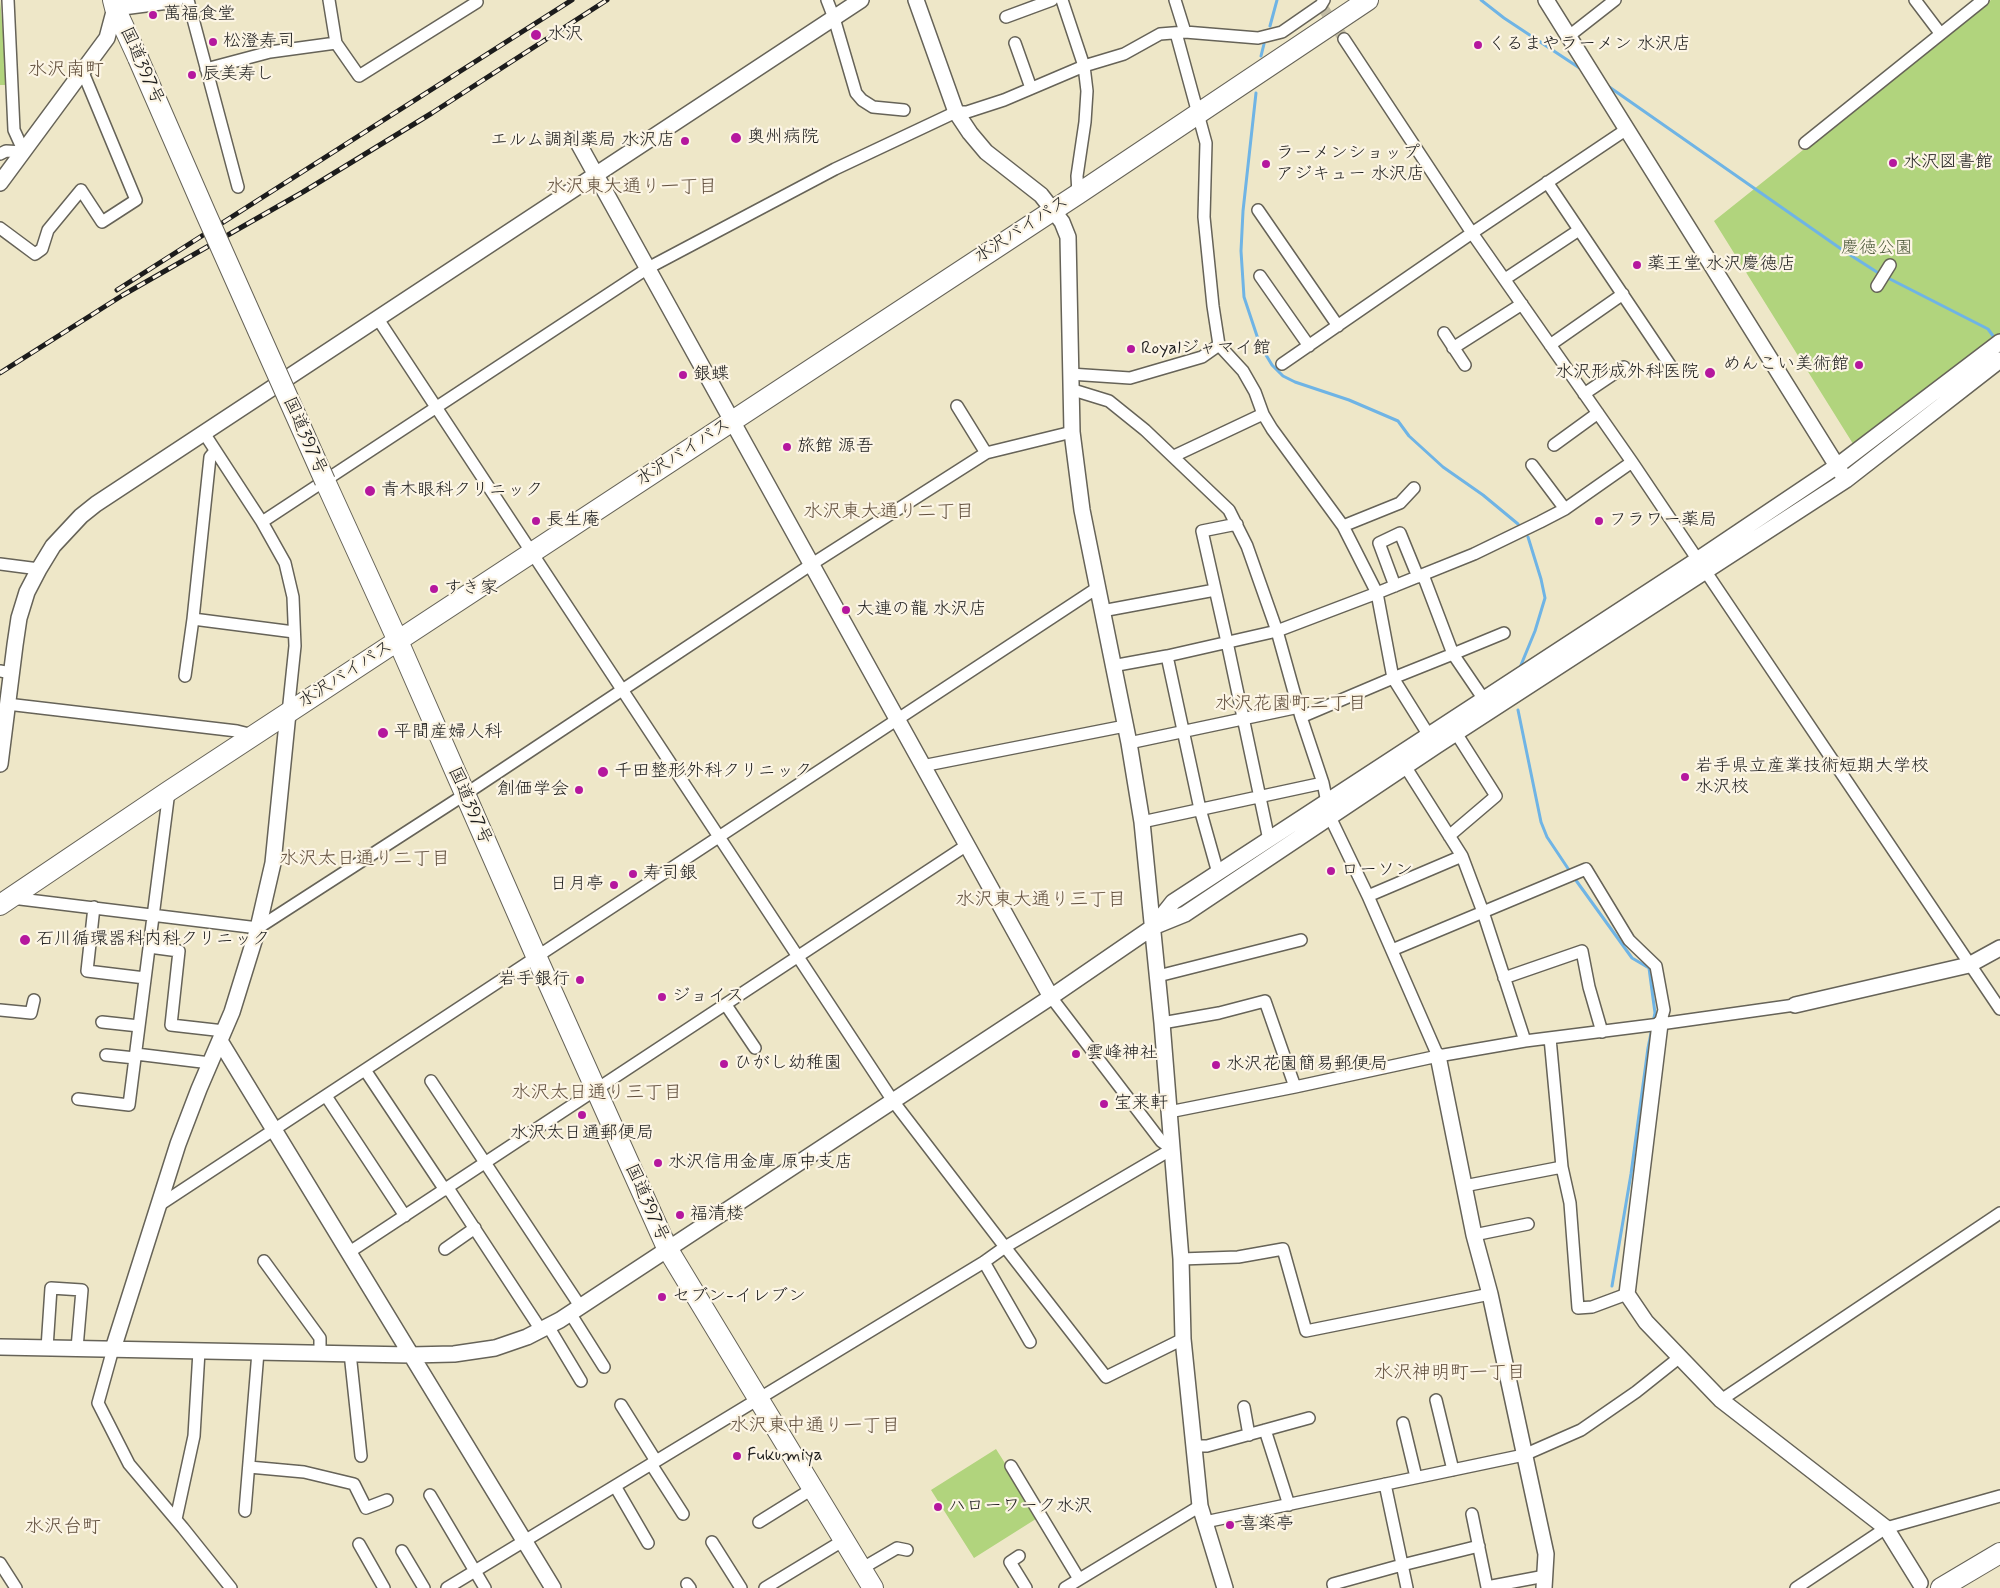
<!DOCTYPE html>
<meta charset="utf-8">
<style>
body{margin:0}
canvas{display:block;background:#eee7c8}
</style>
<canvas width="2000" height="1588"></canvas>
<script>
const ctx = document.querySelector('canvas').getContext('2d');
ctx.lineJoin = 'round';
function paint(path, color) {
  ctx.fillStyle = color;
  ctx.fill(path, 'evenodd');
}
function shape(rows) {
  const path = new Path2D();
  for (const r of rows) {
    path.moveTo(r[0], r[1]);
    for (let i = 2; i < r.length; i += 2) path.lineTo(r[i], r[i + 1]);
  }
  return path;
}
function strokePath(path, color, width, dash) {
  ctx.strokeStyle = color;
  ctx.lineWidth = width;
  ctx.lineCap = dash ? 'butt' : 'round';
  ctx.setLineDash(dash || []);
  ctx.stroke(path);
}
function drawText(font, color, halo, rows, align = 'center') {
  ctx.font = font + ' Mynerve,"Klee One",sans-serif';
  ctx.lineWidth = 4.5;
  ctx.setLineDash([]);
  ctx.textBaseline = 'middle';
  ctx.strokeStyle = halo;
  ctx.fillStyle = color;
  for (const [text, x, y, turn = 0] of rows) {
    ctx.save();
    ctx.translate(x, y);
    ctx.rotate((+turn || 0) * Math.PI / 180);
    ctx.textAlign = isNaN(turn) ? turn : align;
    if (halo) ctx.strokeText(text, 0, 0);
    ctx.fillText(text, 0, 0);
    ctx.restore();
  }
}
paint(shape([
 [0,0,8,85,0,85],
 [1991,0,2000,0,2000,336,1855,447,1714,221],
 [996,1449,1039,1517,974,1558,931,1490]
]), '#b1d47d');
strokePath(shape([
 [1481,0,1504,18,1581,69],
 [1270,26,1277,0],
 [1261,56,1264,44],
 [1605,84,1844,251,1880,274],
 [1256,93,1243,211,1241,251,1244,297,1260,345,1272,365,1283,376,1295,382,1349,400,1398,421,1409,436,1443,467,1483,495,1518,524],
 [1886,277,1988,329,1996,340],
 [1521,665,1535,631,1545,598,1541,579,1528,537],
 [1518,710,1541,822,1547,837,1575,879,1632,958,1649,968,1655,1013,1653,1022],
 [1612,1286,1631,1174,1648,1048,1652,1028]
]), '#6fb4e5', 3);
strokePath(shape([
 [1321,5,1344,39]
]), '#c4bea6', 11, [11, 5.5]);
const street = shape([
 [188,0,238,187],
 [329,0,336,43,359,76,477,2],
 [827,0,834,18,856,93,862,100,873,107,904,110],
 [1062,0,1084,66,1087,91,1085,122,1077,176,1078,194],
 [1175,0,1185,32],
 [1915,0,1940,33],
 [1006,17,1052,0],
 [1569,36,1615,0],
 [1344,39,1472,233,1632,462,2000,1009],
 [1015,43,1031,88],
 [206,69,270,52,336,43],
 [1805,143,1983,0],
 [0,154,6,151,24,152,14,130,8,0],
 [1547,182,1670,365],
 [1258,210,1338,326],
 [0,228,35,254,42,249,48,230,81,190,102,222,136,200,82,70],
 [1260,276,1309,346],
 [1505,279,1579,230],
 [1877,286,1890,265],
 [378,319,893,1101,1005,1247,984,1262,447,1588],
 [1444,333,1465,365],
 [1550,345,1623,294],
 [1453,348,1522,304],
 [1282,364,1472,233,1627,129],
 [1070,374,1130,378,1202,357,1219,345,1213,306,1204,217,1206,143,1176,33],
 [1070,389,1109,401,1145,430,1229,510,1247,546,1277,631,1301,717,1323,783,1330,817,1368,896,1438,1056],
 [1584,394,1624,367],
 [957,406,986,453],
 [1263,414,1272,429,1343,526,1377,593,1393,678,1453,654,1423,575],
 [204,433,262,522,285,563,293,597,295,646,288,713],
 [1554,445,1598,413],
 [215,451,210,457,193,619,294,632],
 [1174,456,1263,414,1255,392,1243,371,1219,345],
 [1532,465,1565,509],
 [262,522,648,268,835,169,956,112,967,112,1004,100,1084,66,1124,54,1160,34,1185,32,1258,38,1282,32,1321,5,1324,0],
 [1237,524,1202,531,1227,642,1269,840],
 [1343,526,1400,503,1414,488],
 [0,564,39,569],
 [1395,586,1379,543,1400,533,1418,577],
 [1102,611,1215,590],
 [1167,656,1200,809,1218,873],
 [1112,666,1167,656,1277,631,1377,593,1474,554,1540,522,1565,509,1632,462],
 [0,671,11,673],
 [185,676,193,619],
 [7,704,237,731,253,735],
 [1487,704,1453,654,1504,633],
 [1301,717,1393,678,1433,742],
 [1129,743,1299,707],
 [922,766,1125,726],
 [1405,766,1462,856,1483,912,1525,1041],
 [1142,822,1323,783],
 [1449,836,1496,796,1456,733],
 [1368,896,1462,856],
 [12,898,258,928,464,795,812,564,986,453,1072,432],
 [94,907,87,971,145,978],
 [149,947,179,951,171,1025,224,1031],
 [1392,950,1586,869,1629,940,1656,966,1664,1010,1660,1024,1795,1005],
 [1158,976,1301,940],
 [1504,978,1582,951,1589,987,1602,1032],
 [1051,997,1161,1141,1172,1149,1005,1247,1106,1377,1183,1339],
 [726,1005,755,1048],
 [0,1010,31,1013,34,1000],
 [102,1022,139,1026],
 [1162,1023,1219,1013,1265,1001,1295,1087],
 [1550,1038,1562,1167,1570,1203,1578,1308,1592,1307,1627,1294],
 [136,1054,210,1063],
 [106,1055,135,1058],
 [365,1070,445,1190],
 [431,1081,580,1306],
 [326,1096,405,1216],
 [78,1099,129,1105,169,791],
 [1169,1112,1295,1087,1438,1056,1525,1041,1660,1024],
 [1464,1186,1562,1167],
 [448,1188,541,1330],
 [158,1206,1097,588],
 [1474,1235,1528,1224],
 [445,1249,475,1228],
 [348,1253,967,845],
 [1181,1259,1238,1257,1283,1249,1306,1331,1490,1294],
 [264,1261,320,1338,320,1352],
 [984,1262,1030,1342],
 [570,1313,604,1367],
 [548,1326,581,1381],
 [47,1348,51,1288,82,1290,77,1348],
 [113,1349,98,1403,129,1464,183,1528,231,1588],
 [350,1353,361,1456],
 [1436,1400,1453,1470],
 [1721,1400,2000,1213],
 [621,1405,656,1461],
 [1244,1407,1249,1435],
 [1403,1423,1416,1477],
 [1265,1430,1289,1505],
 [1195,1446,1207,1446,1309,1418],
 [651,1464,683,1514],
 [1011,1466,1079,1579],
 [249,1467,304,1472,354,1484,366,1508,387,1500],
 [1385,1484,1407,1588],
 [615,1486,648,1543],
 [430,1495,485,1588],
 [245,1511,258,1352],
 [1472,1514,1487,1587,1545,1576],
 [176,1519,194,1436,199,1351],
 [759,1522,812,1489],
 [1205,1522,1524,1455,1581,1430,1636,1392,1680,1357],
 [712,1542,741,1588],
 [359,1544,384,1588],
 [402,1551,424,1588],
 [1019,1556,1010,1562,1026,1588],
 [0,1563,16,1588],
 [861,1569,897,1548,907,1550],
 [687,1584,690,1588],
 [765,1588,844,1540],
 [1065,1588,1200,1506],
 [1334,1588,1333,1584,1402,1565,1479,1546],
 [1796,1588,1886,1528,2000,1496]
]);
const secondary = shape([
 [916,0,956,112,970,133,986,152,1041,195,1062,222,1068,237,1072,432,1082,510,1129,743,1142,822,1162,1023,1181,1259,1183,1339,1200,1506,1225,1588],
 [1546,0,1842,474],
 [576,139,1051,997],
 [0,183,107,38,115,8,176,0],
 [0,764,15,645,19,618,27,592,39,569,53,546,81,516,96,504,861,0],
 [1154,926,1173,902,1697,560,1837,466,2000,342],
 [1795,1005,1969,965,2000,948],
 [1660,1024,1627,1294,1646,1322,1721,1400,1886,1528,1920,1583],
 [220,1041,553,1588],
 [1438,1056,1474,1235,1490,1294,1546,1554,1544,1588],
 [0,1347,410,1355,454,1354,495,1348,527,1337,560,1320,1051,997,1153,927,1185,914,1436,746,1846,480,2000,360],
 [113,1349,178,1144,199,1089,232,1012,258,928,273,863,288,713]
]);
const highway = shape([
 [113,0,115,8,138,58],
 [325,481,398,641,537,958,667,1248,873,1588],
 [0,905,169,791,1078,194,1368,0],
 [1941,1588,2000,1553]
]);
strokePath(street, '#666358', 14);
strokePath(secondary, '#666358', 18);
strokePath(highway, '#666358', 22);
strokePath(street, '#fff', 11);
strokePath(secondary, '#fff', 15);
strokePath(highway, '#fff', 20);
const rail = shape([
 [117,290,572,0],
 [0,373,123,295,303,192,432,113,607,0]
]);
strokePath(rail, '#1c1c1c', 5);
strokePath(rail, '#fcf5e5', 3, [9]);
const highwayBridge = shape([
 [138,58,206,214,325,481]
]);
strokePath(highwayBridge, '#666358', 22, []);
strokePath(highwayBridge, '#fff', 20);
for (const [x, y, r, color] of [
 [153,15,5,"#b5179e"],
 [536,35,6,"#b5179e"],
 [213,42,5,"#b5179e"],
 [1478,45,5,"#b5179e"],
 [192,75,5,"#b5179e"],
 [736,138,6,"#b5179e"],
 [685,141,5,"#b5179e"],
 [1893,163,5,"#b5179e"],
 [1266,164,5,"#b5179e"],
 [1637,265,5,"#b5179e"],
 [1131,349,5,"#b5179e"],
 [1859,365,5,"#b5179e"],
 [1710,373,6,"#b5179e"],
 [683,375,5,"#b5179e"],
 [787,447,5,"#b5179e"],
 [370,491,6,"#b5179e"],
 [536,521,5,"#b5179e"],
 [1599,521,5,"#b5179e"],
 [434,589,5,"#b5179e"],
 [846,610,5,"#b5179e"],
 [383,733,6,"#b5179e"],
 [603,772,6,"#b5179e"],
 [1685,777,5,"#b5179e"],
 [579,790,5,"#b5179e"],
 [1331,871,5,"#b5179e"],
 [633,874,5,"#b5179e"],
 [614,885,5,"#b5179e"],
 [25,940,6,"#b5179e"],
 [580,980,5,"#b5179e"],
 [662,997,5,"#b5179e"],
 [1076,1054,5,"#b5179e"],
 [724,1064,5,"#b5179e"],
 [1216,1065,5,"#b5179e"],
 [1104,1104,5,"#b5179e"],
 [582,1115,5,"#b5179e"],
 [658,1163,5,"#b5179e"],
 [680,1215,5,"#b5179e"],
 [662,1297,5,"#b5179e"],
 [737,1456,5,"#b5179e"],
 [938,1507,5,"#b5179e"],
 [1230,1525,5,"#b5179e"]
]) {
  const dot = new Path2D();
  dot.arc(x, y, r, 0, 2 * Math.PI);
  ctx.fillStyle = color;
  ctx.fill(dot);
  strokePath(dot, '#fcf5e5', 2);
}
drawText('18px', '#1c1c1c', '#fcf5e5', [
 ["萬福食堂",163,15],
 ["水沢",547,35],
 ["松澄寿司",223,42],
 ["くるまやラーメン 水沢店",1488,45],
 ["辰美寿し",202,75],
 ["奥州病院",747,138],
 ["エルム調剤薬局 水沢店",675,141,"right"],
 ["ラーメンショップ",1276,154],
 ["アジキュー 水沢店",1276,175],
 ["水沢図書館",1903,163],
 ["薬王堂 水沢慶徳店",1647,265],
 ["Royalジャマイ館",1141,349],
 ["めんこい美術館",1849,365,"right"],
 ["水沢形成外科医院",1699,373,"right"],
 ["銀蝶",693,375],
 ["旅館 源吾",797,447],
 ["青木眼科クリニック",381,491],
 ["長生庵",546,521],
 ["フラワー薬局",1609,521],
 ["すき家",444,589],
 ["大連の龍 水沢店",856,610],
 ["平間産婦人科",394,733],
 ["岩手県立産業技術短期大学校",1695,767],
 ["水沢校",1695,788],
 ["千田整形外科クリニック",614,772],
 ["創価学会",569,790,"right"],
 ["ローソン",1341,871],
 ["寿司銀",643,874],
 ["日月亭",604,885,"right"],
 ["石川循環器科内科クリニック",36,940],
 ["岩手銀行",570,980,"right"],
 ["ジョイス",672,997],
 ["雲峰神社",1086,1054],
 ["ひがし幼稚園",734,1064],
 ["水沢花園簡易郵便局",1226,1065],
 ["宝来軒",1114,1104],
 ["水沢太日通郵便局",582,1134,"center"],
 ["水沢信用金庫 原中支店",668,1163],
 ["福清楼",690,1215],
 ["セブン-イレブン",672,1297],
 ["Fukumiya",747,1456],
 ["ハローワーク水沢",948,1507],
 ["喜楽亭",1240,1525]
], 'left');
drawText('18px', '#1c1c1c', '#fcf5e5', [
 ["国道397号",141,66,66],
 ["水沢バイパス",1022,230,-33],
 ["国道397号",304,436,66],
 ["水沢バイパス",684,453,-33],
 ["水沢バイパス",346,675,-33],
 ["国道397号",469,806,66],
 ["国道397号",646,1203,66]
]);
drawText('18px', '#505c3e', '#fcf5e5', [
 ["慶徳公園",1877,249]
]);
drawText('19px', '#62503e', '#fcf5e5', [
 ["水沢南町",66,71],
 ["水沢東大通り一丁目",632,188],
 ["水沢東大通り二丁目",889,513],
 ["水沢花園町二丁目",1291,705],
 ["水沢太日通り二丁目",365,860],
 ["水沢東大通り三丁目",1041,901],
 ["水沢太日通り三丁目",597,1094],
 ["水沢神明町一丁目",1450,1374],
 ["水沢東中通り一丁目",815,1427],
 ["水沢台町",63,1528]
]);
</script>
